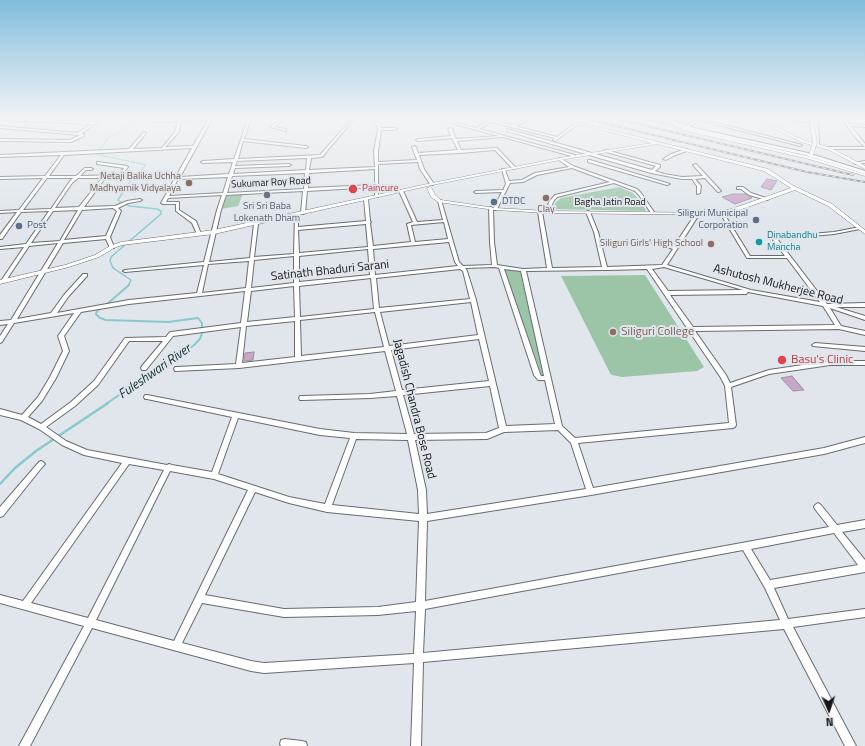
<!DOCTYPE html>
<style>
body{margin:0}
#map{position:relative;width:865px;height:746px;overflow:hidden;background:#e0e6ec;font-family:"Titillium Web",sans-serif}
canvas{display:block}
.north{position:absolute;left:809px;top:690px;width:40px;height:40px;-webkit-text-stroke:3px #e0e6ec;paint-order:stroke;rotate:177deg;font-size:11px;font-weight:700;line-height:16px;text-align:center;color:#151719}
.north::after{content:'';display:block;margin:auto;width:14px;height:18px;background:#151719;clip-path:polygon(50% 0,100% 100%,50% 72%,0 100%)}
</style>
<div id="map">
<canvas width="865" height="746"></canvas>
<div class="north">N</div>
</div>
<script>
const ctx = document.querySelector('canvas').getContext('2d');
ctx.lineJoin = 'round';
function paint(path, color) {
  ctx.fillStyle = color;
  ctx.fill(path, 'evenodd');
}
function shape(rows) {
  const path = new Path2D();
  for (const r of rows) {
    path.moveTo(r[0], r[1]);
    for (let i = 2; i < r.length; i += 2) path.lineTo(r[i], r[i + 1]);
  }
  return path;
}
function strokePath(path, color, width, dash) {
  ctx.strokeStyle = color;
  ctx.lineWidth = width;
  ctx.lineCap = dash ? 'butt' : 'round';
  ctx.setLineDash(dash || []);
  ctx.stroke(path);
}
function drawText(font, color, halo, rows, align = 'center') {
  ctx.font = font + ' "Titillium Web",sans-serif';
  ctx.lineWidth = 4;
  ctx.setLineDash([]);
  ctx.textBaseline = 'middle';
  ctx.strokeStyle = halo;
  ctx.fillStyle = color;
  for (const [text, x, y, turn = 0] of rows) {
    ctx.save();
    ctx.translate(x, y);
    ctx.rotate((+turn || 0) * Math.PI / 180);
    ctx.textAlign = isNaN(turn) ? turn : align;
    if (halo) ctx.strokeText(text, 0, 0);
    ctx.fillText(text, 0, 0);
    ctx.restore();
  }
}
paint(shape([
 [619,187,633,193,642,203,646,211,555,209,555,203,561,198],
 [228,194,243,194,238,206,221,209,225,195],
 [503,268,520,271,544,376,542,376],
 [645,275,704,367,697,371,622,377,612,375,610,373,561,276]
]), '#9cc4a6');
strokePath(shape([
 [122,193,126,186,146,165,96,154,109,137,120,132,137,119]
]), '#89c9cb', 1);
strokePath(shape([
 [123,192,118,200,122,203,130,206,157,209,161,211,161,214,111,257,110,261,113,268,131,280,128,286]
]), '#89c9cb', 1.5);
strokePath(shape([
 [106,305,129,285],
 [103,307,97,311,96,314,100,318,106,320,168,322,198,318,202,323,202,333,200,339,194,345,167,365,144,378,106,404]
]), '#89c9cb', 2);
strokePath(shape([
 [0,484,15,468,36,451,108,403]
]), '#89c9cb', 2.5);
const building = shape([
 [767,179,777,181,771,190,761,187,767,179],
 [733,194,746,194,752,198,735,204,722,197,733,194],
 [254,352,253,360,244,361,245,353,254,352],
 [792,376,804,390,793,391,781,378,792,376]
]);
paint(building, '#c9a5ca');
strokePath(building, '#9a949a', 1);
const minor = shape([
 [3,119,17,119,93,122,99,119,102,119,81,134,84,134,84,136,71,142,0,141,0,139,70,140,80,135,0,128,0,126,77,133,91,124,5,120,3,119],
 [178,119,212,119,180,177,229,174,233,162,203,163,201,162,203,161,234,159,248,119,251,119,244,139,306,146,308,147,306,148,243,141,238,159,320,155,352,119,354,119,322,157,311,158,309,170,375,167,374,151,378,129,377,125,371,119,373,119,380,124,381,128,395,128,397,129,395,130,381,130,378,151,378,162,417,160,412,147,414,146,416,147,418,153,458,150,452,138,418,141,416,140,418,139,451,136,448,129,450,128,452,129,456,139,499,136,440,120,440,119,443,119,476,128,492,119,496,119,494,120,512,125,525,119,528,119,528,120,515,126,557,137,577,122,580,123,555,141,553,140,555,138,491,122,479,129,575,155,575,157,503,137,457,141,461,150,497,148,516,168,513,169,495,150,460,153,419,155,424,169,434,184,433,185,430,184,420,169,418,162,378,164,378,197,375,196,375,187,307,191,305,213,303,214,301,213,303,191,226,195,221,210,209,262,250,258,254,224,256,223,258,224,254,257,294,254,295,213,298,214,298,227,366,221,364,199,366,198,368,199,370,221,371,222,370,223,373,246,411,242,407,224,413,222,399,191,401,190,403,191,417,222,443,220,438,201,441,200,459,262,463,266,492,265,490,242,489,208,491,207,493,209,502,192,476,193,474,192,476,191,503,190,506,184,502,169,505,170,509,181,522,180,535,173,569,167,559,160,558,159,560,158,573,166,637,189,641,193,654,212,651,213,639,195,635,191,614,183,557,197,553,202,550,212,547,213,546,212,549,202,555,195,610,182,572,168,537,175,523,182,510,183,497,209,495,210,493,209,494,242,497,265,523,269,547,268,538,212,540,211,542,212,552,268,602,267,594,232,586,212,588,211,590,212,598,232,607,267,662,265,673,249,651,242,653,241,674,246,696,213,698,212,700,213,667,265,751,290,820,302,787,258,747,258,720,213,723,212,750,256,785,256,773,240,776,237,834,232,860,227,860,229,834,234,779,239,778,240,827,304,865,303,865,307,836,307,865,316,865,320,830,308,841,326,865,331,865,335,839,329,695,331,726,375,730,383,769,370,830,361,865,361,865,365,830,365,769,374,731,387,736,425,735,427,733,428,578,443,593,488,824,448,865,437,865,443,824,454,591,495,427,521,425,601,829,527,815,509,814,507,815,505,818,503,821,505,837,525,865,520,865,528,842,532,865,560,865,572,774,588,788,619,865,609,865,617,793,627,856,746,845,746,784,629,423,662,421,746,411,746,414,663,264,673,251,671,92,628,30,746,19,746,84,626,0,603,0,595,23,601,122,463,84,455,62,445,39,429,21,420,0,415,0,409,22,415,38,397,50,377,63,351,58,336,74,313,14,323,2,342,0,343,0,336,8,324,0,325,0,321,11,320,58,243,29,246,5,282,1,282,1,281,24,247,0,249,0,247,26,244,49,211,21,212,2,239,0,239,0,235,17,212,0,213,0,211,19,210,43,178,0,179,0,177,45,176,61,155,0,157,0,155,129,149,144,132,146,133,133,149,162,148,175,132,178,121,155,122,153,121,155,120,178,119],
 [208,120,193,146,165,147,179,132,181,121,208,120],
 [192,148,161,203,163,204,176,204,176,211,192,223,197,234,199,235,201,234,196,221,179,210,179,202,166,202,168,198,222,195,217,210,204,262,125,270,123,271,125,272,204,265,197,293,129,300,57,313,68,297,87,276,87,274,83,274,64,295,51,313,17,319,63,243,106,239,110,248,114,248,114,247,110,237,121,211,118,208,128,203,140,201,142,200,140,199,127,201,115,206,84,207,106,177,130,177,132,176,130,175,122,175,128,167,127,166,98,162,97,162,97,164,124,168,118,175,80,176,86,170,91,170,93,169,91,168,85,168,76,176,49,176,64,155,192,148],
 [307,158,306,170,233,174,235,168,289,166,291,165,289,164,235,166,237,161,307,158],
 [375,169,375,185,308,188,309,173,375,169],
 [305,173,304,189,227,193,232,176,305,173],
 [228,177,223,193,169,196,178,179,228,177],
 [47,178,73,178,70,181,51,209,23,210,47,178],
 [78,178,102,178,79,207,55,208,72,183,78,178],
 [113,208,117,211,106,236,64,240,82,210,113,208],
 [78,210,60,241,31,243,53,211,78,210],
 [444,222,448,239,415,242,411,225,444,222],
 [366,224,368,247,299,253,298,230,366,224],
 [449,242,455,262,458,266,375,275,373,249,449,242],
 [368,249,370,275,299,282,299,256,368,249],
 [294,256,294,283,251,288,254,260,294,256],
 [249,261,246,288,202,293,208,264,249,261],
 [495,267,499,268,534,375,538,380,545,380,555,424,506,426,476,300,467,271,465,268,495,267],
 [664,267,743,290,668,291,652,269,664,267],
 [460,269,463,271,470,299,379,308,376,278,460,269],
 [504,269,521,271,544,376,541,376,540,374,504,269],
 [647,269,721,378,725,386,729,423,575,438,562,426,526,271,603,270,607,270,647,269],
 [371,278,374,309,300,317,299,286,371,278],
 [294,286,295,317,247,322,251,291,294,286],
 [245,291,241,323,171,332,169,333,166,337,125,338,94,381,71,402,41,424,28,417,42,401,56,378,69,351,64,336,81,312,129,304,245,291],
 [748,292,823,306,835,325,693,327,670,295,746,294,748,292],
 [471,302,478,335,389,346,380,312,471,302],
 [375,312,384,347,301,356,300,320,375,312],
 [295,321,295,357,242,363,246,326,295,321],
 [241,327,236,364,177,367,175,367,174,369,175,371,239,368,385,351,396,391,370,394,302,396,300,396,299,398,300,400,302,400,370,398,397,396,407,434,354,433,320,429,147,395,145,395,144,397,145,399,147,399,232,417,212,472,172,465,169,464,167,465,87,450,66,441,46,427,75,406,98,385,129,341,163,341,142,366,141,368,142,370,146,370,173,336,241,327],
 [479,339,489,381,402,390,391,350,479,339],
 [490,386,499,428,486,433,414,434,403,395,490,386],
 [238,418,320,435,350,438,325,504,289,497,218,474,238,418],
 [558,430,571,443,586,489,427,514,426,490,415,440,487,439,504,432,558,430],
 [356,439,408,440,418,490,419,514,332,505,356,439],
 [129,464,164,470,88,618,31,603,129,464],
 [170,471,214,479,248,490,174,641,96,620,170,471],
 [255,492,289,503,327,512,419,521,416,602,378,607,284,609,205,595,255,492],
 [834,533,858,565,770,580,751,549,834,533],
 [743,550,765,588,780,620,423,653,425,609,743,550],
 [202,603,284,617,378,615,416,611,414,654,264,663,251,661,182,643,202,603],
 [281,119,284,119,274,127,286,129,286,131,270,127,281,119],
 [645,119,650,119,671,123,669,124,645,119],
 [697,119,701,119,802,145,800,146,699,120,688,128,686,128,686,126,697,119],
 [790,119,814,121,814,119,816,119,818,122,819,146,816,145,814,123,791,120,790,119],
 [842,119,845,119,849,124,865,125,865,127,851,126,865,144,865,149,827,149,826,148,828,147,865,147,855,137,842,119],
 [507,129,652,170,656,166,603,151,606,150,660,165,660,167,655,171,664,174,682,177,703,176,693,165,696,164,721,191,718,192,705,178,695,179,701,186,700,193,697,194,697,186,692,179,682,179,651,173,507,131,507,129],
 [686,149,689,150,673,156,666,160,663,159,671,154,686,149],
 [588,160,590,160,670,184,667,185,588,162,588,160],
 [865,161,865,163,856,164,854,163,865,161],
 [737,187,743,187,751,193,769,199,767,200,749,195,741,189,737,189,737,187],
 [815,343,865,347,865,351,813,346,812,345,815,343],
 [41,461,43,462,45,464,43,466,3,516,0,517,0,507,39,462,41,461],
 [285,739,302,741,306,742,307,746,281,746,280,744,281,740,285,739]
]);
const tertiary = shape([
 [560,119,565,119,768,169,792,185,832,204,865,230,865,234,828,206,795,190,731,213,720,215,548,213,495,210,438,202,431,197,427,188,431,187,435,195,441,200,495,208,548,211,720,213,791,188,764,171,657,144,560,160,432,185,214,234,122,245,114,248,99,257,69,267,0,284,0,280,65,265,95,255,110,246,121,242,214,230,432,183,560,158,652,143,560,119],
 [660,119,664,119,693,130,811,157,865,174,865,176,809,159,691,132,674,126,660,119],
 [755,119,759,119,803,140,831,148,865,166,865,169,829,150,801,142,755,119]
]);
const secondary = shape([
 [665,119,670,119,694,128,808,153,865,171,865,174,805,155,691,130,665,119]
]);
strokePath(minor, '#676c71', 2);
strokePath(tertiary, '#676c71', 1);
strokePath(secondary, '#676c71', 2);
paint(minor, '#fff');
paint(tertiary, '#fff');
paint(secondary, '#fff');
const rail = shape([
 [587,119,807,172,865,182],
 [618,119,853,175]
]);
strokePath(rail, '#7a7e82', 2);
strokePath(rail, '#e0e6ec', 1, [3.5]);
const tertiaryBridge = shape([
 [811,119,815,142,811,155]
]);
strokePath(tertiaryBridge, '#676c71', 5, []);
strokePath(tertiaryBridge, '#fff', 4);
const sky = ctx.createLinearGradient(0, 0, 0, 223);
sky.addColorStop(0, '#82bcdc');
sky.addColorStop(0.53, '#f1f4f6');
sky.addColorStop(1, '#f1f4f600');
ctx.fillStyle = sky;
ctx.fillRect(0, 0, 865, 223);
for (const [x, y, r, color] of [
 [189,183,4,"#8d6e63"],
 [353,189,5,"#e0444e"],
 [267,195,4,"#6b7280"],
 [546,198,4,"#8d6e63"],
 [494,202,4,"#5c6f8a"],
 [756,220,4,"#5c6f8a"],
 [19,226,4,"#5c6f8a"],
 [759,242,4,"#0f9aa8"],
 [711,244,4,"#8d6e63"],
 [613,332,4,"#8d6e63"],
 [782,360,5,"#e0444e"]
]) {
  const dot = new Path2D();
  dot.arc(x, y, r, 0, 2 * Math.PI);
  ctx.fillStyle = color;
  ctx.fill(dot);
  strokePath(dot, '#e0e6ec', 1.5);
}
drawText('10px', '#785e54', '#e0e6ec', [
 ["Netaji Balika Uchha",181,177],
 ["Madhyamik Vidyalaya",181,189],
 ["Clay",546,210,"center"],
 ["Siliguri Girls' High School",703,244]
], 'right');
drawText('10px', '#151719', '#e0e6ec', [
 ["Sukumar Roy Road",271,183,-3],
 ["Bagha Jatin Road",610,203]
]);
drawText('10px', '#be3a42', '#e0e6ec', [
 ["Paincure",362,189]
], 'left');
drawText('10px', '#4e5e75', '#e0e6ec', [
 ["DTDC",502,202],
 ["Siliguri Municipal",748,214,"right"],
 ["Corporation",748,226,"right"],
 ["Post",27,226]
], 'left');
drawText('10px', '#5b616d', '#e0e6ec', [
 ["Sri Sri Baba",267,207],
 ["Lokenath Dham",267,219]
]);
drawText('10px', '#0d838f', '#e0e6ec', [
 ["Dinabandhu",767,236],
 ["Mancha",767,248]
], 'left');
drawText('12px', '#151719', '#e0e6ec', [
 ["Satinath Bhaduri Sarani",330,271,-6],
 ["Ashutosh Mukherjee Road",778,285,14],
 ["Jagadish Chandra Bose Road",414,409,76]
]);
drawText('12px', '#785e54', '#e0e6ec', [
 ["Siliguri College",621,332]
], 'left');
drawText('12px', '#be3a42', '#e0e6ec', [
 ["Basu's Clinic",791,360]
], 'left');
drawText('italic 13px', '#0f3031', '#e0e6ec', [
 ["Fuleshwari River",155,372,-35]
]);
</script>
